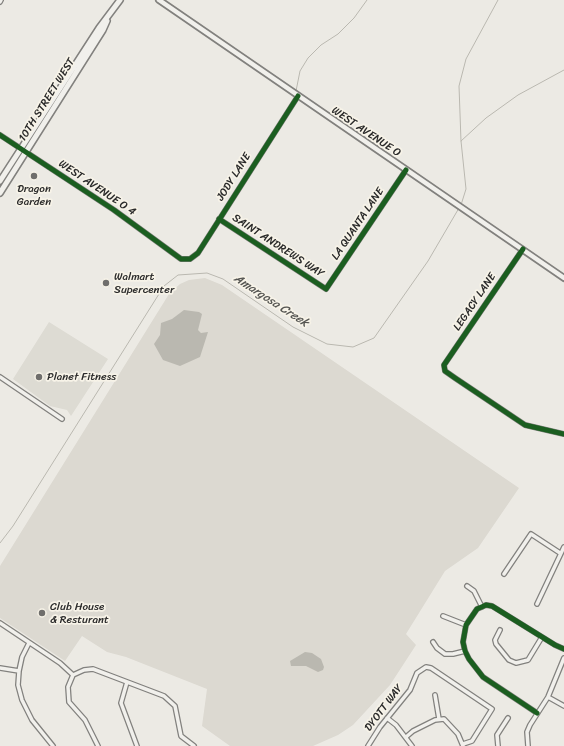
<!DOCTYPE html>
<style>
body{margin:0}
canvas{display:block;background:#eceae4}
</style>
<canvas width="564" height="746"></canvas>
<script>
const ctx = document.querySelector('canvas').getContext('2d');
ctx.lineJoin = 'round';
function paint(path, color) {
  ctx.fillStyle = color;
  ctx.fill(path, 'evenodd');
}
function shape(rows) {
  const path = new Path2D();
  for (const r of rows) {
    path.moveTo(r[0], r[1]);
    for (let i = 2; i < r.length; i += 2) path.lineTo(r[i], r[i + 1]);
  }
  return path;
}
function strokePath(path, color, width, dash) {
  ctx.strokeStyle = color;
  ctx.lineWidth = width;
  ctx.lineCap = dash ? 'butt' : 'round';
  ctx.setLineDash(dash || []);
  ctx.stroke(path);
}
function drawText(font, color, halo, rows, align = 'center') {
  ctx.font = font + ' Sriracha,sans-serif';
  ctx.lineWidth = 3.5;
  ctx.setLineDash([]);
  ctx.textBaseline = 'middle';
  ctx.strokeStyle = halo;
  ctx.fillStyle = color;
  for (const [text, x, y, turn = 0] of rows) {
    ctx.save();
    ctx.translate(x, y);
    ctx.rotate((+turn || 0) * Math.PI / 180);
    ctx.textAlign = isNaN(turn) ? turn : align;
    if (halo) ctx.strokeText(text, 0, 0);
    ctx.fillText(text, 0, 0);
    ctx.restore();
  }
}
paint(shape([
 [49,322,108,359,71,416,67,410,50,406,13,379]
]), '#dddbd3');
paint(shape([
 [205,278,222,285,519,488,478,548,445,571,406,634,416,645,390,685,353,725,338,735,313,746,230,746,202,726,207,689,126,657,107,652,82,636,65,661,0,618,0,566,169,294,180,284,189,280]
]), '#dcd9d1');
paint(shape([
 [184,310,199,312,202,314,198,330,201,333,208,332,200,357,180,366,163,360,154,344,160,335,161,323,172,319],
 [305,652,312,653,321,659,324,667,323,670,318,672,306,666,291,666,290,661]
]), '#bab8b0');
strokePath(shape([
 [296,91,300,71,308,58,321,45,338,34,354,18,367,0],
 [461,141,459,86,466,59,498,0],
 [461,205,466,189,461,141,486,118,518,95,564,70],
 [0,543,13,526,164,286,178,275,207,273,223,279,293,327,327,344,353,347,374,338,428,261,459,208]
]), '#bab8b0', 1);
const street = shape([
 [0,2,1,0],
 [0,135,114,210,181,259,190,259,198,253,298,96],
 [219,219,326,289,406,170],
 [523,249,444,365,445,371,455,378,525,425,564,434],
 [0,377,62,419],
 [504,574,531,534,560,553],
 [467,586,474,591,482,607],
 [537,604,564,547],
 [443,616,466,625],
 [0,623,60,663,73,675],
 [500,630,495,640,496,644,509,660,516,663,528,660,542,637],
 [433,642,437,648,445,654,453,654,465,651],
 [29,643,22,657,19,671,18,685,22,700,32,720,53,746],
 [0,668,19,671],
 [73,675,84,670,93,669,164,696,175,706,181,736,194,746],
 [73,675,68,687,69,702,85,720,98,746],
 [127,682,121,703,137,746],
 [435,695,439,719],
 [548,697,564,706],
 [537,713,483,677,469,659,465,651,463,642,466,625,477,609,486,605,492,606,555,645,564,649],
 [387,718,396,725,412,746],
 [406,737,413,731,435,720,444,719,458,734,463,746],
 [368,746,380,727,410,690,417,673,426,667,431,668,492,709,472,741,463,744],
 [498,746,497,735,508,718],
 [528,746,527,732,530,725,548,697,564,658]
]);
const secondary = shape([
 [159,0,564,278]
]);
const primary = shape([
 [0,181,99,28,120,0],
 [0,193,103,30,107,21]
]);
strokePath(street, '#82817e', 6);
strokePath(secondary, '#82817e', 8);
strokePath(primary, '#82817e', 8);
strokePath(street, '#f1f0ec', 3.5);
strokePath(secondary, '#f1f0ec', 4.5);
strokePath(primary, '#f1f0ec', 5);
strokePath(shape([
 [0,135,114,210,181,259,190,259,198,253,298,96],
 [219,219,326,289,406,170],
 [523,249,444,365,445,371,455,378,525,425,564,434],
 [537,713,483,677,469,659,465,651,463,642,466,625,477,609,486,605,492,606,555,645,564,649]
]), '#1b5e20', 5);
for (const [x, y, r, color] of [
 [34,176,4,"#6f6e6c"],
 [106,283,4,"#6f6e6c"],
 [39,377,4,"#6f6e6c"],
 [42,613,4,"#6f6e6c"]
]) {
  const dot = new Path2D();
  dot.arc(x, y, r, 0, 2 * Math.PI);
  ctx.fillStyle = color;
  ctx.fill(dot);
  strokePath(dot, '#f7f3e8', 1.5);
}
drawText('11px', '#2b2b2b', '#f7f3e8', [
 ["10TH STREET WEST",47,100,-58],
 ["WEST AVENUE O",366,132,34],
 ["JODY LANE",234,177,-58],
 ["WEST AVENUE O 4",97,188,34],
 ["LA QUANTA LANE",358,224,-56],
 ["SAINT ANDREWS WAY",278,246,33],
 ["LEGACY LANE",475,302,-56],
 ["DYOTT WAY",384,708,-53]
]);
drawText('11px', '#2b2b2b', '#f7f3e8', [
 ["Dragon",34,189,"center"],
 ["Garden",34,202,"center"],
 ["Walmart",114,277],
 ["Supercenter",114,290],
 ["Planet Fitness",47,377],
 ["Club House",50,607],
 ["& Resturant",50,620]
], 'left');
drawText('italic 12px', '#555552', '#f7f3e8', [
 ["Amargosa Creek",271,301,33]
]);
</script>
